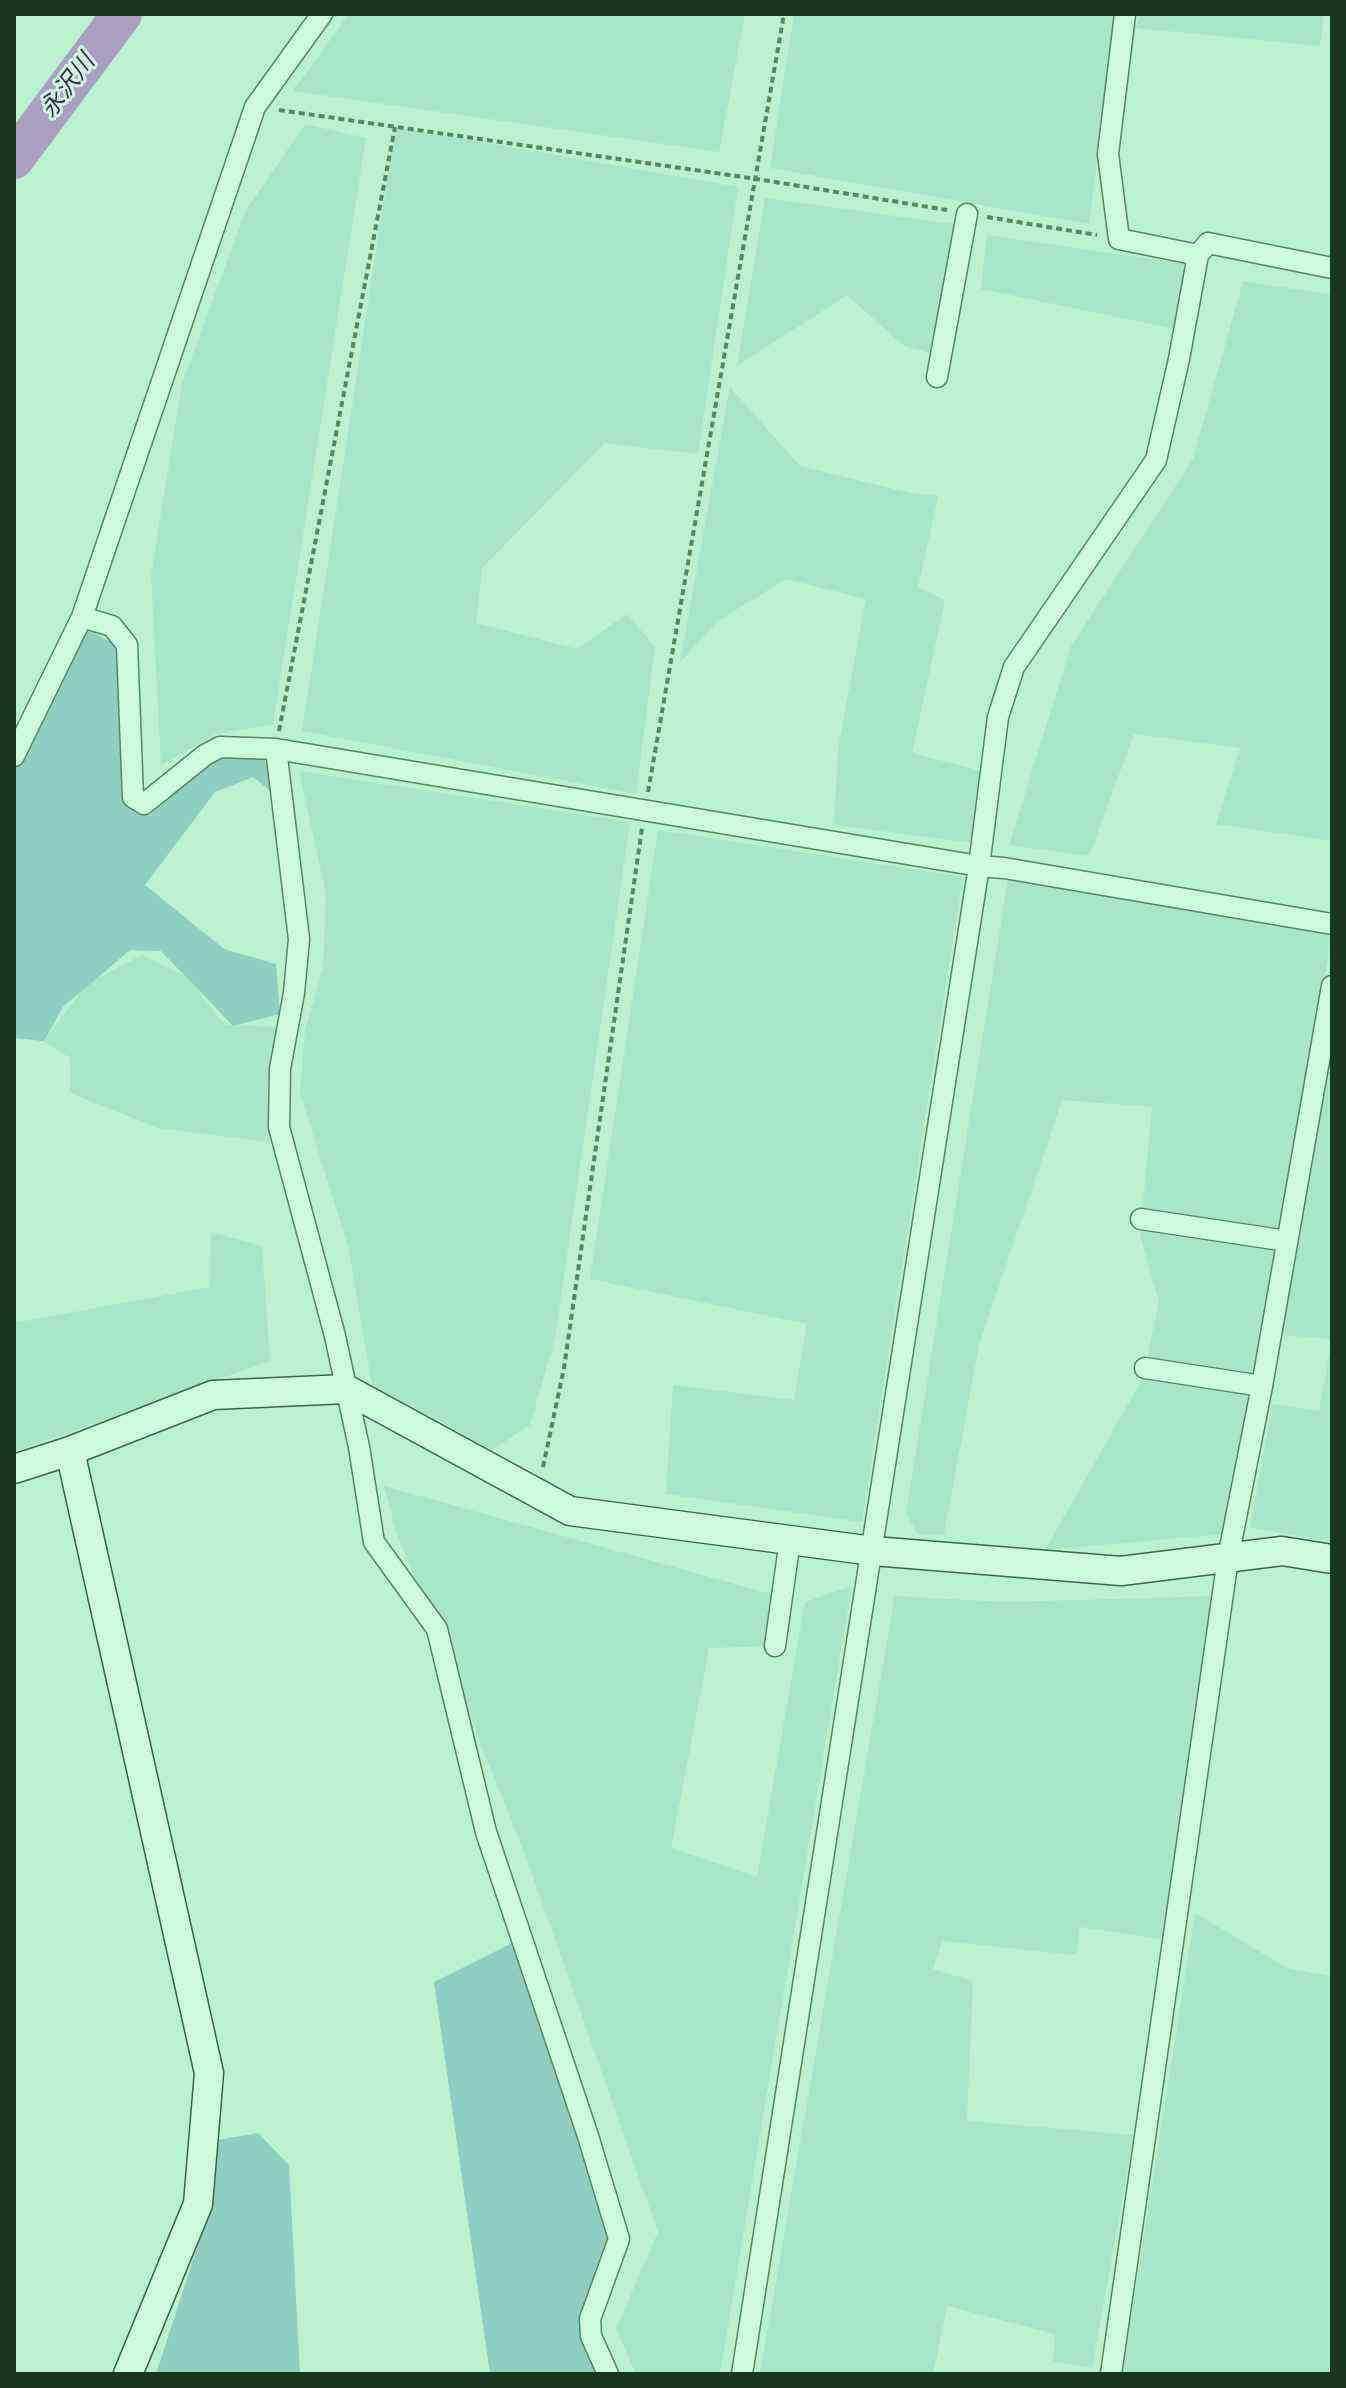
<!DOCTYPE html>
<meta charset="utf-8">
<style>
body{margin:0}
#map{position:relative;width:1346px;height:2388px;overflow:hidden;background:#baf1ce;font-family:"IBM Plex Serif",serif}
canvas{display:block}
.frame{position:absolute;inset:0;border:16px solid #19361e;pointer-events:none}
</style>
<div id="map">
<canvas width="1346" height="2388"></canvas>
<div class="frame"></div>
</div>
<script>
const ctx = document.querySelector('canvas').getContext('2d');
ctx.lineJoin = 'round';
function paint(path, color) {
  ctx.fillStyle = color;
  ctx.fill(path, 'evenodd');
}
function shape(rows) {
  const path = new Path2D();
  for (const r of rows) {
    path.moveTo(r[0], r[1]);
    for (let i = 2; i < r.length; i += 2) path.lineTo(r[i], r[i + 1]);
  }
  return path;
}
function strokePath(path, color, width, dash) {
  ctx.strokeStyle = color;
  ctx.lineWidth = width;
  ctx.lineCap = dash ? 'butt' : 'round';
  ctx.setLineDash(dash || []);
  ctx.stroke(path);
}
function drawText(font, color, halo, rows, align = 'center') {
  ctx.font = font + ' "IBM Plex Serif","Noto Sans JP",serif';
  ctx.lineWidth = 6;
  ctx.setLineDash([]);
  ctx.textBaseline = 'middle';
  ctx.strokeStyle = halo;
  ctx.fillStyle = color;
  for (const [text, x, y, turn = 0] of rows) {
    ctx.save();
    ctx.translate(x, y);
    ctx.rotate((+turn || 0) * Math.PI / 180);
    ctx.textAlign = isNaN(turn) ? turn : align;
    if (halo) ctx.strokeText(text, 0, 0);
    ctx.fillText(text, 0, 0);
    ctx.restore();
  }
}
paint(shape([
 [349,14,745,14,719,152,293,91],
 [794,14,1116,14,1089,224,770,168],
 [1139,14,1324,14,1320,46,1136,28],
 [305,124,366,138,273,724,216,734,161,765,151,575,182,384,245,212],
 [395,127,738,187,698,454,605,443,482,568,476,623,577,649,627,614,655,647,636,794,302,731],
 [765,198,960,225,934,354,904,346,847,295,737,366],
 [987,235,1185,264,1175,329,981,289],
 [1243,281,1332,295,1332,841,1216,824,1240,748,1134,734,1089,856,1009,845,1071,646,1193,459],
 [730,387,800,466,910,493,938,496,918,588,945,600,912,753,981,771,981,844,834,825,838,749,866,599,786,579,718,621,680,662],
 [299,771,630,822,555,1338,530,1425,492,1450,372,1385,348,1246,300,1093,305,1029,323,969,326,894],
 [658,830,963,877,862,1522,666,1494,673,1385,794,1400,807,1324,590,1279],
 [1008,879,1332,936,1224,1534,1045,1550,1143,1378,1159,1302,1140,1235,1152,1107,1062,1100,979,1345,944,1534,918,1535,906,1513],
 [142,955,187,977,225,1025,280,1027,270,1142,158,1128,70,1093,70,1058,44,1041,87,984],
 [1332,994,1332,1339,1281,1335],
 [211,1232,262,1246,270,1361,14,1452,14,1323,210,1287],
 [1332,1340,1332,1541,1250,1528,1272,1404,1319,1411],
 [384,1486,785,1598,775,1646,709,1648,671,1848,757,1877,805,1602,852,1586,720,2374,636,2374,616,2329,658,2232,526,1857,396,1531],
 [893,1596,1006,1602,1217,1596,1166,1940,1080,1927,1076,1955,942,1941,933,1969,973,1981,967,2121,1134,2135,1092,2368,1053,2361,1055,2334,947,2306,933,2374,760,2374,893,1607],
 [1195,1913,1287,1968,1332,1977,1332,2374,1122,2374]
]), '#a7e7c7');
paint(shape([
 [85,628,116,645,126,799,149,816,215,758,264,757,276,795,253,777,215,792,145,885,224,949,276,964,280,1014,233,1026,161,951,130,950,63,1007,44,1041,14,1038,14,770],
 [522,1938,619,2239,579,2315,600,2374,490,2374,434,1982],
 [258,2133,289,2165,300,2374,156,2374,204,2226,212,2141]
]), '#8ecfc1');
strokePath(shape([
 [14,159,122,14]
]), '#ab9fc1', 40);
const street = shape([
 [1125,14,1108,154,1119,239,1198,255],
 [937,377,967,214],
 [82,617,112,626,127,645,133,797,144,804,205,755,220,747,276,749,979,866,1004,868,1332,924],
 [276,749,299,939,294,993,280,1069,279,1127,335,1336,359,1447,374,1542,437,1629,486,1832,588,2136,619,2239,590,2319,591,2336,608,2374],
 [14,756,82,617,255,107,322,14],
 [1141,1219,1287,1241],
 [1145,1368,1262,1386],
 [775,1646,790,1540],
 [742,2374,979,866,998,717,1014,667,1156,460,1179,359,1198,255,1208,243,1332,268],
 [1111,2374,1228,1558,1262,1386,1332,986]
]);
const secondary = shape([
 [70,1451,209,2073,198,2204,128,2374],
 [14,1469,70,1451,213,1395,346,1389,570,1511,873,1551,1121,1571,1282,1551,1332,1559]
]);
strokePath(street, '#53895d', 23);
strokePath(secondary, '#376a3f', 31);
strokePath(shape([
 [279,110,757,179,947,210],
 [987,217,1097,235],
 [279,731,395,127],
 [648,792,784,14],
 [543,1467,564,1368,642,828]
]), '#53895d', 4, [6, 4]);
strokePath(street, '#cdfbde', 20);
strokePath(secondary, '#cdfbde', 28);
drawText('italic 24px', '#442757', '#caf8db', [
 ["永沢川",68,86,-53]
]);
</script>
